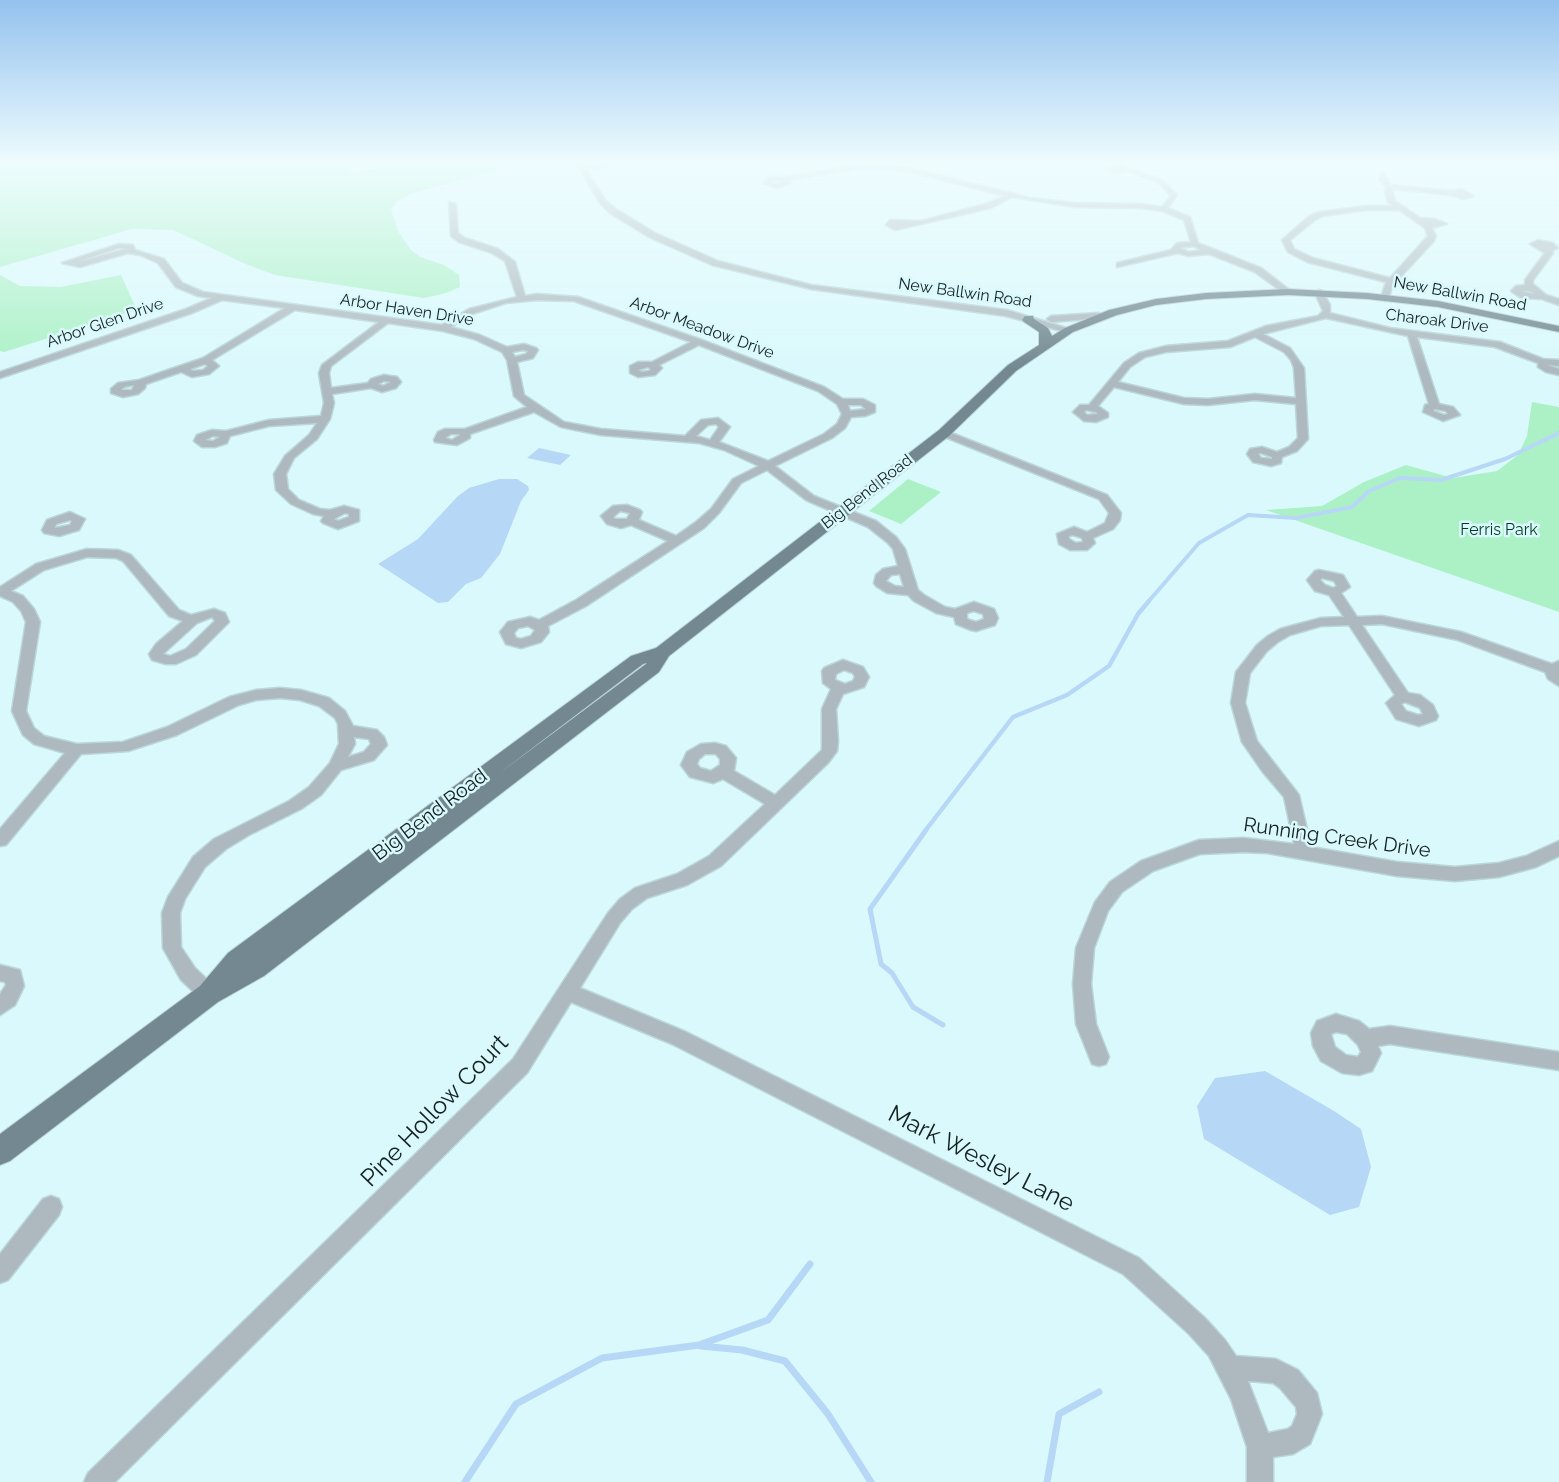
<!DOCTYPE html>
<style>
body{margin:0}
canvas{display:block;background:#daf9fc}
</style>
<canvas width="1559" height="1482"></canvas>
<script>
const ctx = document.querySelector('canvas').getContext('2d');
ctx.lineJoin = 'round';
function paint(path, color) {
  ctx.fillStyle = color;
  ctx.fill(path, 'evenodd');
}
function shape(rows) {
  const path = new Path2D();
  for (const r of rows) {
    path.moveTo(r[0], r[1]);
    for (let i = 2; i < r.length; i += 2) path.lineTo(r[i], r[i + 1]);
  }
  return path;
}
function strokePath(path, color, width, dash) {
  ctx.strokeStyle = color;
  ctx.lineWidth = width;
  ctx.lineCap = dash ? 'butt' : 'round';
  ctx.setLineDash(dash || []);
  ctx.stroke(path);
}
function drawText(font, color, halo, rows, align = 'center') {
  ctx.font = font + ' Raleway,sans-serif';
  ctx.lineWidth = 5;
  ctx.setLineDash([]);
  ctx.textBaseline = 'middle';
  ctx.strokeStyle = halo;
  ctx.fillStyle = color;
  for (const [text, x, y, turn = 0] of rows) {
    ctx.save();
    ctx.translate(x, y);
    ctx.rotate((+turn || 0) * Math.PI / 180);
    ctx.textAlign = isNaN(turn) ? turn : align;
    if (halo) ctx.strokeText(text, 0, 0);
    ctx.fillText(text, 0, 0);
    ctx.restore();
  }
}
paint(shape([
 [0,162,359,162,345,170,355,172,381,168,394,162,525,162,416,192,398,200,391,210,399,233,411,250,420,257,444,265,459,275,460,287,446,293,424,298,275,275,248,265,173,230,132,229,0,267],
 [0,275,20,286,61,287,121,275,137,310,4,352,0,351],
 [1532,402,1559,407,1559,612,1266,510,1322,506,1364,482,1406,465,1453,478,1497,471,1518,455,1527,436],
 [908,479,941,492,901,524,869,511]
]), '#acf1c6');
paint(shape([
 [539,448,571,455,560,465,527,458],
 [499,479,517,479,528,486,529,490,521,501,500,554,481,578,466,584,448,602,438,603,378,564,418,539,458,496,469,488],
 [1265,1071,1334,1111,1361,1129,1371,1167,1359,1207,1330,1215,1204,1139,1197,1106,1215,1078]
]), '#b7d7f6');
strokePath(shape([
 [1148,602,1199,543,1248,515,1296,518,1352,507,1369,491,1400,478,1441,480,1505,459,1559,433]
]), '#b7d7f6', 4);
strokePath(shape([
 [925,831,1013,717,1067,695,1109,666,1138,614,1149,601]
]), '#b7d7f6', 4.5);
strokePath(shape([
 [926,830,870,909,881,964,892,973,913,1007,943,1025]
]), '#b7d7f6', 5);
strokePath(shape([
 [701,1346,742,1350,785,1361,828,1414,871,1482],
 [465,1482,516,1404,602,1358,699,1345,768,1320,810,1264],
 [1047,1482,1059,1414,1099,1392]
]), '#b7d7f6', 7);
const minor = shape([
 [576,162,582,162,584,165,616,162,601,168,586,169,606,201,616,209,655,233,718,261,811,285,1007,310,1073,330,1069,333,1006,316,811,289,712,265,649,237,610,213,599,202,576,162],
 [856,165,906,167,1031,198,1075,203,1141,204,1162,207,1171,196,1158,182,1127,171,1116,173,1106,168,1123,166,1162,180,1177,195,1168,208,1190,217,1198,243,1261,268,1292,292,1285,294,1255,272,1209,254,1188,256,1178,253,1117,267,1117,263,1171,250,1177,243,1191,242,1184,220,1162,211,1141,208,1075,207,1012,197,991,208,895,230,886,225,890,220,921,221,985,204,1005,196,906,171,885,169,856,169,790,180,791,183,777,188,763,183,769,177,784,177,856,165],
 [777,180,784,182,777,184,770,182,777,180],
 [1194,246,1201,250,1189,252,1180,248,1194,246],
 [1383,172,1391,185,1452,191,1462,189,1474,196,1463,199,1451,195,1392,189,1395,201,1420,218,1435,219,1447,224,1432,228,1436,236,1434,241,1392,286,1389,298,1385,301,1381,298,1386,282,1307,262,1288,252,1282,240,1309,216,1319,212,1366,206,1393,206,1388,202,1385,192,1386,187,1379,179,1383,172],
 [1366,210,1399,210,1425,228,1428,236,1390,278,1313,258,1294,249,1290,240,1315,220,1323,216,1366,210],
 [449,202,456,204,458,233,465,238,498,249,515,262,525,296,537,294,578,297,702,340,824,387,843,399,863,399,875,405,875,412,865,416,851,417,845,428,832,438,775,466,814,496,876,521,896,537,905,549,918,590,924,595,945,607,955,609,974,602,994,609,998,618,995,625,976,631,971,630,956,624,954,617,936,613,914,601,908,595,887,593,876,586,874,583,876,575,883,569,898,566,893,549,888,543,868,527,806,500,767,470,741,483,719,513,704,528,586,606,548,626,549,632,541,642,521,648,506,644,500,632,508,622,530,617,539,620,576,600,668,541,631,525,621,528,607,524,601,516,613,506,627,505,640,510,642,512,639,520,676,536,696,522,711,509,733,479,759,466,724,450,699,443,601,435,561,427,534,412,470,434,470,438,457,445,435,442,434,440,438,432,445,429,465,429,527,407,514,396,507,360,502,352,474,339,443,331,388,323,331,366,329,373,331,388,368,383,371,379,384,375,397,377,401,382,396,388,382,392,371,388,332,394,334,403,330,419,317,439,294,458,286,474,288,489,299,500,320,509,330,510,344,506,359,510,359,521,338,529,323,523,321,521,324,516,313,514,291,504,276,490,274,474,285,456,309,435,317,423,269,426,230,436,227,443,215,447,202,447,194,441,197,435,212,430,226,431,269,420,321,416,324,403,319,373,322,365,379,322,295,310,212,360,219,366,209,374,192,377,181,372,146,384,145,388,138,394,123,397,111,393,111,389,118,383,139,380,203,358,285,308,222,300,192,313,0,378,0,372,186,309,212,298,198,296,176,287,158,263,140,255,128,253,80,267,62,263,119,244,133,245,135,250,164,259,182,283,203,292,442,325,469,309,517,297,505,261,492,253,459,242,451,236,449,202],
 [119,248,126,249,77,262,119,248],
 [537,300,574,301,691,342,652,362,638,362,630,366,630,373,638,377,655,375,662,368,659,365,699,345,818,391,837,404,842,414,837,424,824,434,768,461,719,442,730,427,718,418,701,420,685,436,601,429,564,422,524,395,517,362,533,358,538,350,536,348,524,344,507,347,480,335,451,327,475,313,506,303,537,300],
 [523,350,528,351,526,354,515,357,512,352,523,350],
 [205,364,208,366,203,370,193,371,190,369,205,364],
 [648,367,651,369,649,371,642,372,638,370,648,367],
 [384,381,391,382,383,386,378,384,384,381],
 [134,385,132,390,121,390,124,387,134,385],
 [848,405,861,405,866,409,850,411,848,405],
 [716,424,719,427,710,440,696,436,708,425,716,424],
 [451,434,459,434,460,435,452,440,445,438,451,434],
 [213,436,220,437,213,441,205,440,213,436],
 [620,511,630,513,627,519,615,519,613,517,620,511],
 [345,513,349,514,349,517,338,521,334,519,345,513],
 [900,574,904,587,895,586,886,581,891,575,900,574],
 [974,611,983,614,984,619,976,622,967,619,967,613,974,611],
 [528,626,535,630,531,636,521,639,516,638,514,633,518,628,528,626],
 [1538,240,1553,243,1558,248,1552,251,1553,253,1533,280,1533,284,1546,295,1559,299,1559,305,1542,299,1521,298,1511,291,1516,286,1525,285,1525,280,1545,253,1530,244,1538,240],
 [1530,291,1535,294,1521,291,1530,291],
 [1319,290,1322,291,1330,305,1330,313,1390,328,1500,342,1543,359,1559,360,1559,366,1547,365,1559,369,1559,375,1546,372,1538,367,1538,363,1495,347,1417,337,1439,404,1453,407,1460,415,1443,421,1423,412,1425,405,1429,404,1408,336,1326,318,1263,334,1290,348,1304,368,1308,439,1297,451,1282,457,1281,463,1271,466,1253,462,1247,454,1250,449,1262,447,1277,452,1289,447,1298,438,1296,404,1255,400,1208,405,1184,404,1114,387,1098,406,1108,413,1108,417,1096,422,1084,421,1073,412,1080,405,1089,405,1124,363,1139,353,1166,346,1228,341,1266,326,1318,316,1323,311,1315,293,1319,290],
 [1255,337,1284,352,1291,360,1294,368,1296,398,1255,394,1208,399,1184,398,1118,382,1130,367,1145,357,1166,352,1230,347,1255,337],
 [1435,409,1446,411,1448,414,1444,415,1433,411,1435,409],
 [1086,410,1096,412,1098,414,1087,415,1084,412,1086,410],
 [1261,453,1272,457,1272,459,1261,458,1258,454,1261,453],
 [1099,313,1103,316,1102,318,1051,322,1047,319,1051,316,1099,313],
 [944,430,1107,495,1121,513,1120,520,1113,529,1093,538,1095,543,1087,550,1070,550,1059,544,1057,534,1074,527,1087,532,1105,523,1109,513,1099,499,940,435,940,431,944,430],
 [1073,535,1082,538,1083,542,1076,543,1069,539,1069,536,1073,535],
 [70,512,85,519,79,530,59,536,44,533,42,530,47,520,70,512],
 [70,520,72,521,70,525,55,528,56,524,70,520],
 [87,549,118,550,131,555,179,610,191,615,214,609,225,613,229,622,196,655,176,664,166,664,152,660,149,654,156,644,183,621,169,616,123,561,116,558,87,557,44,570,11,591,23,596,34,609,40,622,26,711,34,728,44,736,77,744,123,742,167,727,229,697,256,690,280,688,301,690,329,698,345,711,353,726,377,730,384,737,387,745,374,760,341,770,321,795,301,809,249,835,226,849,205,867,185,899,180,913,181,947,195,968,216,988,218,994,216,1000,209,1002,202,1000,181,980,163,948,162,913,168,897,193,857,214,839,289,801,309,787,330,763,339,744,338,724,335,718,319,706,300,700,280,698,256,700,239,705,177,735,128,751,81,754,6,845,0,846,0,829,65,753,34,744,23,735,12,711,26,622,21,611,13,602,0,596,0,587,36,564,87,549],
 [212,617,215,621,186,649,170,656,163,654,197,623,212,617],
 [354,737,369,739,371,744,364,752,348,757,355,744,354,737],
 [1319,570,1343,575,1350,587,1341,593,1357,617,1382,616,1461,632,1552,664,1559,661,1559,686,1548,679,1545,672,1458,640,1382,624,1362,625,1408,693,1420,695,1433,705,1438,716,1436,720,1419,726,1396,719,1386,703,1395,695,1349,625,1321,626,1290,635,1278,642,1267,651,1250,673,1245,703,1257,741,1299,795,1311,847,1397,862,1455,867,1499,863,1526,856,1559,841,1559,856,1536,867,1499,877,1455,881,1397,876,1267,853,1244,852,1200,854,1153,871,1122,892,1108,911,1094,948,1091,984,1096,1024,1109,1057,1106,1064,1099,1066,1092,1064,1076,1024,1073,984,1076,948,1095,902,1110,882,1141,861,1199,840,1244,838,1294,844,1284,797,1262,771,1242,742,1231,703,1236,672,1257,645,1268,636,1280,629,1321,618,1344,617,1329,595,1315,591,1307,580,1315,571,1319,570],
 [1322,578,1334,581,1337,586,1333,588,1325,585,1320,580,1322,578],
 [1405,702,1420,708,1423,714,1418,715,1406,711,1401,704,1405,702],
 [843,660,863,667,869,677,864,687,843,694,836,709,838,741,837,751,828,763,721,866,687,885,647,898,632,909,620,923,580,988,686,1032,1139,1258,1205,1318,1225,1340,1236,1356,1276,1359,1298,1370,1317,1393,1322,1414,1310,1444,1293,1454,1273,1457,1273,1482,1247,1482,1247,1447,1231,1399,1209,1356,1189,1334,1123,1274,672,1044,571,1002,527,1073,115,1482,84,1482,88,1473,513,1059,608,913,620,899,635,888,677,874,709,856,765,804,723,779,713,783,690,777,681,765,687,752,701,744,715,743,726,746,736,758,734,771,775,795,822,750,822,709,831,689,823,683,822,671,824,668,843,660],
 [844,670,853,673,855,677,853,681,845,684,835,680,836,674,844,670],
 [705,754,716,754,720,759,720,765,711,771,700,768,697,764,699,759,705,754],
 [1248,1381,1273,1383,1280,1388,1296,1407,1297,1414,1292,1426,1288,1429,1268,1433,1248,1381],
 [0,965,20,970,24,986,15,1005,0,1015,0,994,6,985,5,982,0,981,0,965],
 [1336,1014,1359,1021,1369,1029,1390,1026,1559,1052,1559,1070,1390,1044,1378,1046,1381,1053,1372,1071,1359,1075,1342,1073,1321,1061,1313,1046,1311,1033,1317,1021,1336,1014],
 [1336,1032,1347,1034,1358,1045,1361,1052,1358,1057,1346,1055,1335,1047,1331,1034,1336,1032],
 [51,1196,59,1199,62,1207,59,1215,8,1280,0,1283,0,1254,43,1199,51,1196]
]);
const major = shape([
 [1288,289,1367,293,1438,301,1559,326,1559,332,1438,307,1367,299,1288,295,1206,299,1156,305,1117,315,1073,332,1016,371,949,436,669,656,659,672,264,976,218,1002,10,1161,0,1165,0,1134,200,986,228,953,631,656,656,648,939,430,1008,365,1039,345,1039,332,1024,322,1022,320,1025,316,1033,316,1034,319,1048,328,1052,336,1065,328,1109,310,1156,299,1206,293,1288,289],
 [647,663,646,664,497,775,643,664,647,663]
]);
strokePath(minor, '#bad6d9', 3);
strokePath(major, '#bad6d9', 2);
paint(minor, '#adb9be');
paint(major, '#738891');
const sky = ctx.createLinearGradient(0, 0, 0, 369);
sky.addColorStop(0, '#94c2ee');
sky.addColorStop(0.44, '#eefcfe');
sky.addColorStop(1, '#eefcfe00');
ctx.fillStyle = sky;
ctx.fillRect(0, 0, 1559, 369);
drawText('16px', '#152021', '#daf9fc', [
 ["New Ballwin Road",965,293,8],
 ["New Ballwin Road",1460,294,10],
 ["Arbor Haven Drive",407,310,9],
 ["Charoak Drive",1437,321,7],
 ["Arbor Glen Drive",105,323,-19],
 ["Arbor Meadow Drive",702,328,20],
 ["Big Bend Road",867,492,-38]
]);
drawText('16px', '#023c21', '#daf9fc', [
 ["Ferris Park",1499,530]
]);
drawText('20px', '#152021', '#daf9fc', [
 ["Big Bend Road",430,815,-37],
 ["Running Creek Drive",1337,838,8]
]);
drawText('24px', '#152021', '#daf9fc', [
 ["Pine Hollow Court",435,1111,-46],
 ["Mark Wesley Lane",981,1159,27]
]);
</script>
